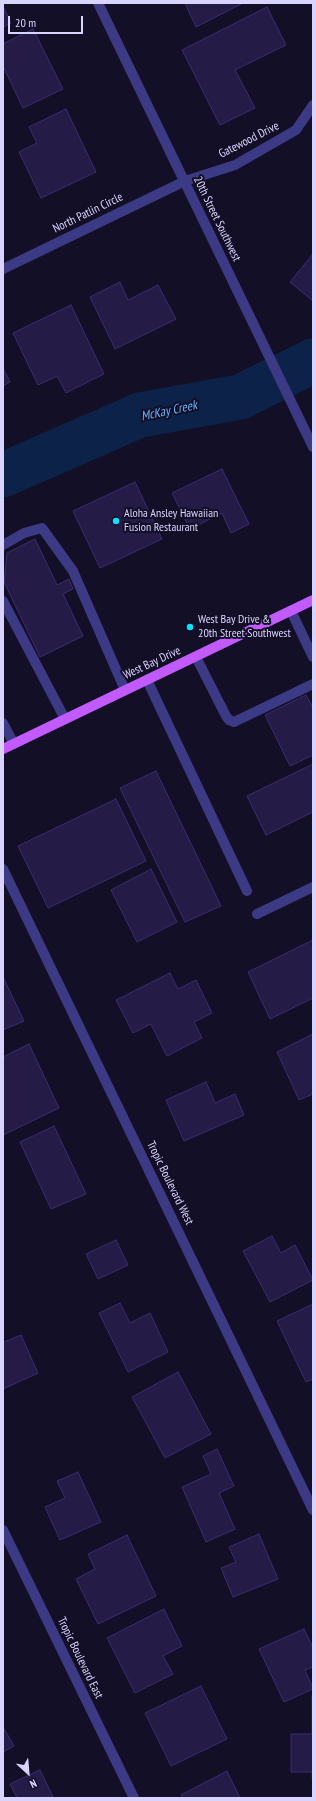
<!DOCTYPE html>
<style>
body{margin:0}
#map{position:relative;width:316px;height:1801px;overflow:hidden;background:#130f26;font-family:"PT Sans Narrow",sans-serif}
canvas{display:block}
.frame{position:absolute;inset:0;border:4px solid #d9d4ff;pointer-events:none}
.north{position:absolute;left:8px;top:1753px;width:40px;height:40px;-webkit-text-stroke:3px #130f26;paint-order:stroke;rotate:154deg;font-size:11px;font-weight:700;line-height:16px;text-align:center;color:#d9d4ff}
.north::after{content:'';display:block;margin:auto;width:14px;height:18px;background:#d9d4ff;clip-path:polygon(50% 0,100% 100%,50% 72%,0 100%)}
.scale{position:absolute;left:8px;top:16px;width:75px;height:18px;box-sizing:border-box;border:2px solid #d9d4ff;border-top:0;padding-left:5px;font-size:12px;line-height:14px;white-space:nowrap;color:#d9d4ff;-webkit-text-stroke:3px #130f26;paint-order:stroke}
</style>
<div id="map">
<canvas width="316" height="1801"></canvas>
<div class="frame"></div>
<div class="north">N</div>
<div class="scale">20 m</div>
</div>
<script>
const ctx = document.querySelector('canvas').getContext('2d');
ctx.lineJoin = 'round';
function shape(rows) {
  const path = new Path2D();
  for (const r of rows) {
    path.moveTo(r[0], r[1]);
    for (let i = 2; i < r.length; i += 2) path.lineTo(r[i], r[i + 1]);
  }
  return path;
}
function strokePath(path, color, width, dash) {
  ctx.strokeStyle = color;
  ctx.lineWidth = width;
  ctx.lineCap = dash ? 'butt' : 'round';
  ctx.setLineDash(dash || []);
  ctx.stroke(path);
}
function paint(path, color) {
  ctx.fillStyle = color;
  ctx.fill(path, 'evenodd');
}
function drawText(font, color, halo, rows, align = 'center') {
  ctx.font = font + ' "PT Sans Narrow",sans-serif';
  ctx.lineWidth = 4;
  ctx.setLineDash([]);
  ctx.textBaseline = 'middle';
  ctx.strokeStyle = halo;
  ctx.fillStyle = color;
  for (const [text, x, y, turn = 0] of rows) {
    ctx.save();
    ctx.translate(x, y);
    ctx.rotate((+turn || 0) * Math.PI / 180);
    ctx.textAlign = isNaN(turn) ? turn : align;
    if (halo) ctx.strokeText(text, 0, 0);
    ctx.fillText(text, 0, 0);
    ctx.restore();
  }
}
strokePath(shape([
 [3,475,140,415,240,397,313,361]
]), '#0c2248', 45);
const building = shape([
 [185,3,243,3,196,27,185,3],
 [3,6,11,23,3,27,3,6],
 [267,7,286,45,235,70,255,108,220,125,182,50,267,7],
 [33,29,63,89,23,108,3,66,3,44,33,29],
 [66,109,96,172,41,198,19,152,37,143,29,127,66,109],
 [313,254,313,301,290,282,313,254],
 [120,282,128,300,158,285,176,319,115,349,90,297,120,282],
 [71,305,104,374,66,393,57,376,38,385,13,333,71,305],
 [3,368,10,382,3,386,3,368],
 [222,469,249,524,231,533,222,513,190,529,172,493,222,469],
 [135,482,162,539,100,568,73,511,135,482],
 [35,539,57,585,69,579,73,589,63,594,83,636,40,657,4,582,7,553,35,539],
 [306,695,313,708,313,755,290,766,265,715,306,695],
 [313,764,313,812,266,835,247,796,313,764],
 [156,771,221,906,185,922,120,788,156,771],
 [116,799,146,861,48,908,18,846,116,799],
 [151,869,177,922,137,942,111,890,151,869],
 [313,940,313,998,270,1019,248,972,313,940],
 [170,973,178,989,196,980,212,1013,194,1022,202,1038,167,1056,151,1024,133,1033,116,1000,170,973],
 [3,977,24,1021,3,1030,3,977],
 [313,1034,313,1094,299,1100,277,1052,313,1034],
 [29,1044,59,1108,3,1135,3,1057,29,1044],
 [206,1082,215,1103,235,1094,244,1115,184,1141,166,1100,206,1082],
 [54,1126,86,1194,51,1209,20,1142,54,1126],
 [272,1236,281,1253,295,1245,313,1280,270,1302,243,1251,272,1236],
 [116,1240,128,1265,98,1279,86,1254,116,1240],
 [120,1303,130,1323,150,1313,168,1352,128,1372,99,1313,120,1303],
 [313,1304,313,1379,306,1382,277,1321,313,1304],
 [21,1335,38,1373,3,1389,3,1339,4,1342,21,1335],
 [178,1372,211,1434,165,1458,132,1397,178,1372],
 [217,1449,234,1486,219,1493,235,1529,206,1542,182,1487,211,1474,203,1456,217,1449],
 [78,1472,101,1522,60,1540,45,1507,65,1498,57,1481,78,1472],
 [259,1534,278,1579,233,1597,221,1568,236,1562,229,1547,259,1534],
 [127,1535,156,1596,98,1624,76,1579,95,1569,88,1554,127,1535],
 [164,1609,182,1646,163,1656,173,1674,135,1693,107,1638,164,1609],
 [304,1629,313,1648,313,1667,305,1670,313,1689,284,1702,259,1649,304,1629],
 [201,1686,227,1739,171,1766,145,1713,201,1686],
 [312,1696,313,1696,313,1791,312,1772,291,1772,291,1734,312,1734,312,1696],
 [3,1727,14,1746,3,1752,3,1727],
 [40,1770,53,1797,17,1798,10,1784,40,1770],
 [227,1771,240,1798,183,1798,181,1795,227,1771]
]);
paint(building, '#241b47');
strokePath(building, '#3b2d73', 1);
strokePath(shape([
 [3,545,24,533,42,528,73,571,125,690],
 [3,601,65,719],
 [291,611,313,657],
 [196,657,226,716,229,720,234,722,313,684],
 [147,680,247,891],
 [3,723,14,744],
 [257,914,313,887]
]), '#3d3a85', 10);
strokePath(shape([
 [3,269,185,181,235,165,296,130,313,105],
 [3,869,313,1510],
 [3,1530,134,1798]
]), '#3d3a85', 10);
strokePath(shape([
 [98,3,313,447]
]), '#3d3a85', 10);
strokePath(shape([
 [3,749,313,600]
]), '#c25bff', 10);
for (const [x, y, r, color] of [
 [116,521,4,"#00e5ff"],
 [190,627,4,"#00e5ff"]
]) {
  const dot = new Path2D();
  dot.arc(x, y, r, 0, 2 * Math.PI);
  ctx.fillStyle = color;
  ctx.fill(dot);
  strokePath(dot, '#130f26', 1.5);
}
drawText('12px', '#d9d4ff', '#130f26', [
 ["Gatewood Drive",249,140,-27],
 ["North Patlin Circle",88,213,-26],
 ["20th Street Southwest",217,219,64],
 ["West Bay Drive",152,663,-25],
 ["Tropic Boulevard West",170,1183,64],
 ["Tropic Boulevard East",80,1658,64]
]);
drawText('12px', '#d9d4ff', '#130f26', [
 ["Aloha Ansley Hawaiian",124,514],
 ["Fusion Restaurant",124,528],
 ["West Bay Drive &",198,620],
 ["20th Street Southwest",198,634]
], 'left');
drawText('italic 13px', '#62b6ff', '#130f26', [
 ["McKay Creek",169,411,-12]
]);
</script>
